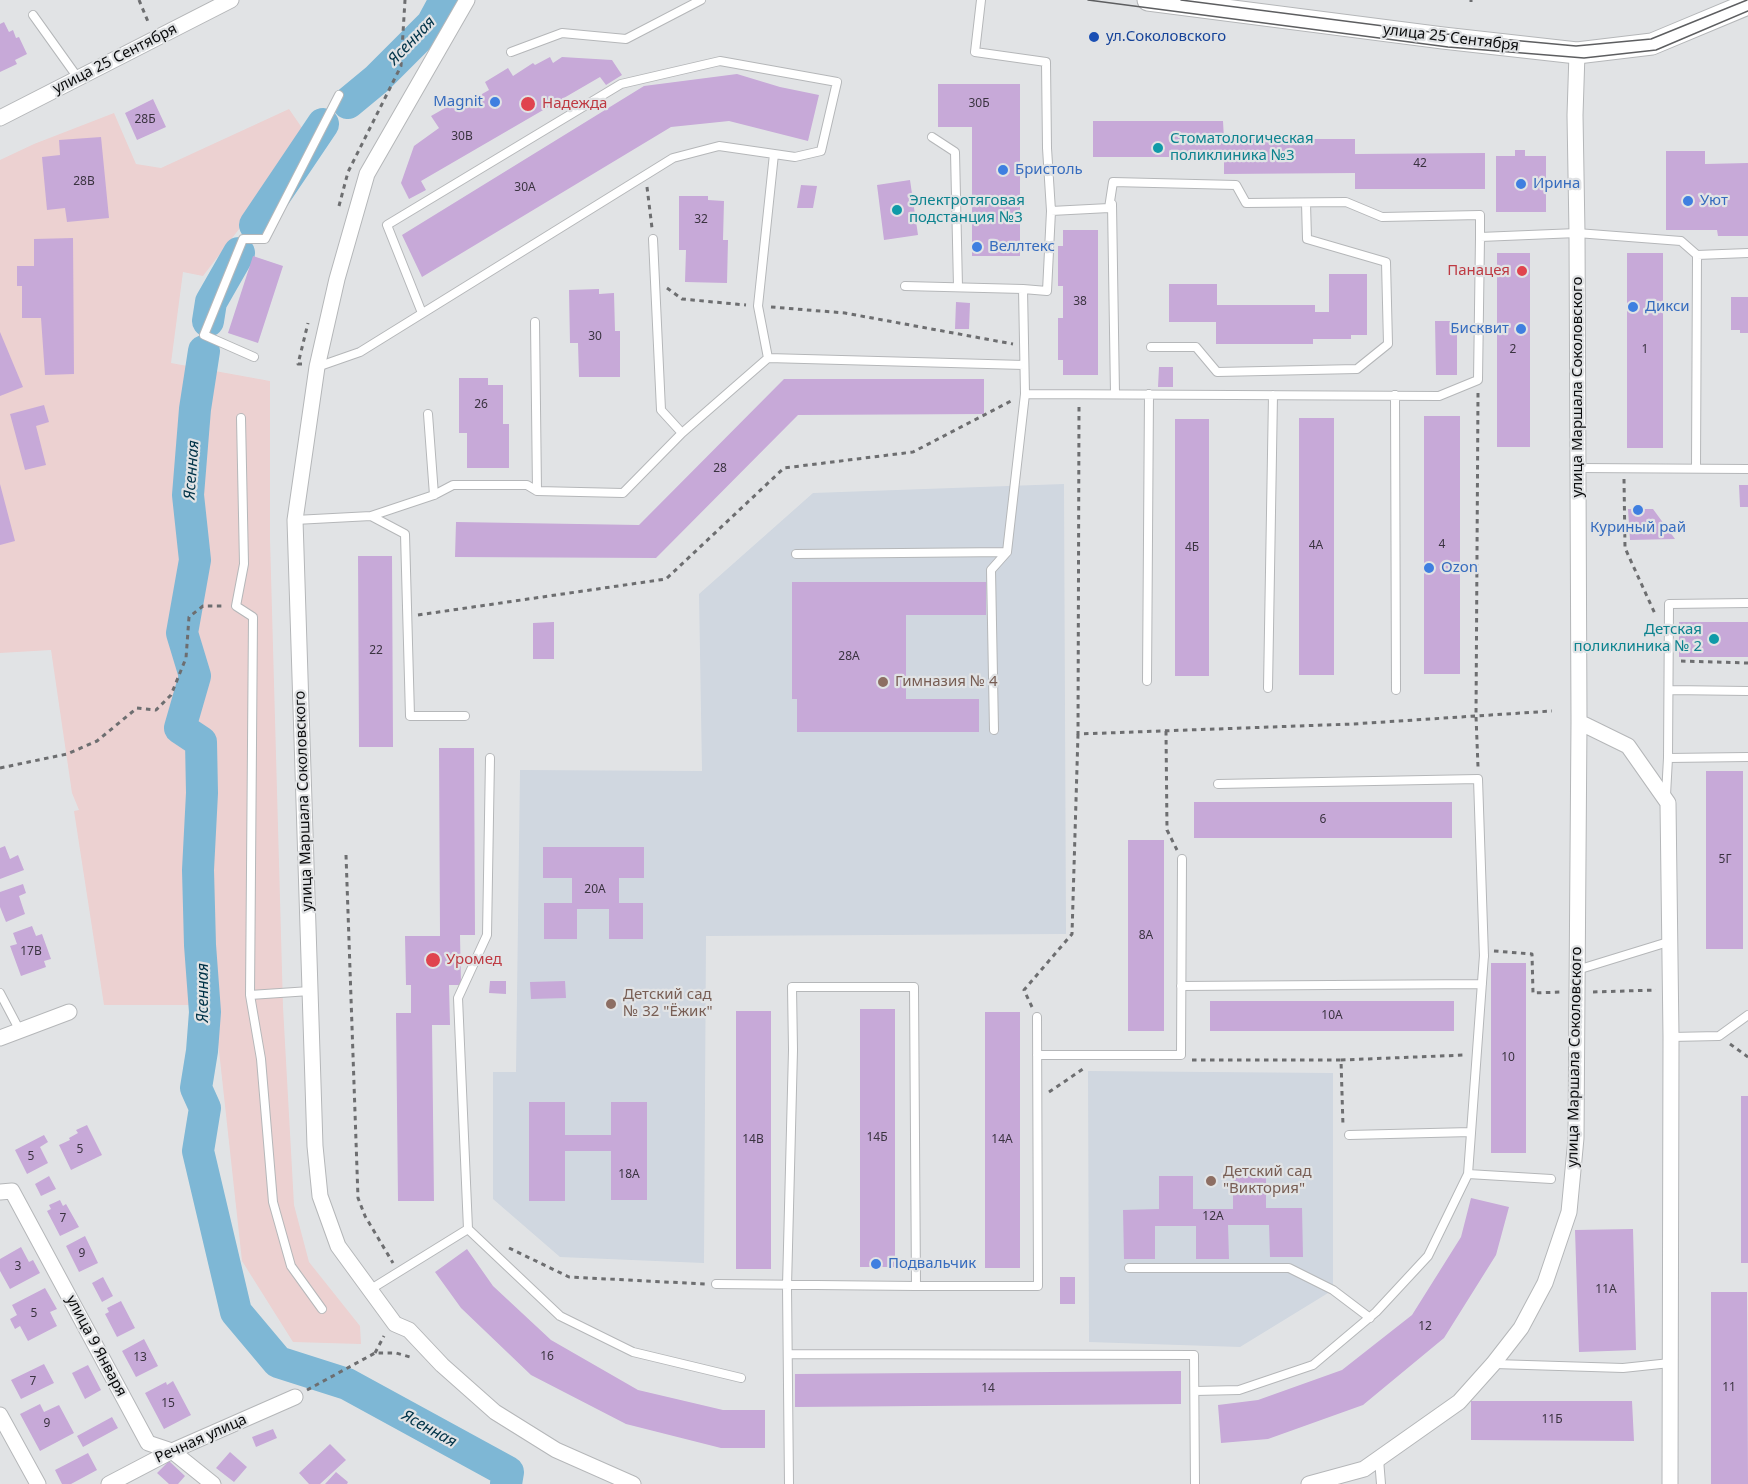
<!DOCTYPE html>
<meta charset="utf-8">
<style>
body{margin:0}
canvas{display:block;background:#e1e3e5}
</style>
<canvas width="1748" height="1484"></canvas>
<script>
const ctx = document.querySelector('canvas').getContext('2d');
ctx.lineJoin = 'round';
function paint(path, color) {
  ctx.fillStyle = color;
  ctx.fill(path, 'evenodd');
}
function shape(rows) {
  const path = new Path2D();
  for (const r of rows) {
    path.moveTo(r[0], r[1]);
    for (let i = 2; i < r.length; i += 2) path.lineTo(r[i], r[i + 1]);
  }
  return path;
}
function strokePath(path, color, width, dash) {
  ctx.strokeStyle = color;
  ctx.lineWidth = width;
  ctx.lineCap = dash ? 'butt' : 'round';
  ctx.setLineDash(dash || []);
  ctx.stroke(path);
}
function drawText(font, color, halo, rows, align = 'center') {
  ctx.font = font + ' "Noto Sans",sans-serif';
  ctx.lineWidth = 4.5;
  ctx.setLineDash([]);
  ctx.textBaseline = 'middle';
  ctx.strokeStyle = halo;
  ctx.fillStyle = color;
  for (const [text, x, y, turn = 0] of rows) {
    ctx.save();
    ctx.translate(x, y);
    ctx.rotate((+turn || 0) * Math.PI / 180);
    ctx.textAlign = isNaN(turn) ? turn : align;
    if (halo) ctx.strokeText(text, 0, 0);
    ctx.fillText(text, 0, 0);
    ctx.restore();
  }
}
paint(shape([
 [1064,484,1066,934,706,936,704,1263,560,1257,493,1199,493,1072,516,1072,520,770,702,771,699,594,813,493],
 [1088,1071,1333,1073,1333,1290,1240,1347,1089,1342]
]), '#d0d7e0');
paint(shape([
 [289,109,309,138,203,276,183,272,171,363,270,381,270,539,283,1007,294,1205,309,1262,360,1326,361,1344,293,1342,242,1261,214,1005,104,1005,74,811,79,810,72,793,51,650,0,653,0,160,34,144,114,113,136,164,161,168]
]), '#ecd1d1');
strokePath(shape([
 [348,103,377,79,432,24,445,0],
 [255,225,323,124],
 [208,321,211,302,239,253],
 [204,351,195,409,188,495,195,560,182,633,195,676,180,728,201,742,202,793,198,870,200,945,205,1012,202,1051,196,1088,205,1108,198,1151,236,1312,278,1362,347,1384,508,1472,506,1484]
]), '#7eb7d5', 32);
paint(shape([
 [4,22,9,32,13,30,16,38,19,37,27,54,15,60,17,64,0,72,0,24],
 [550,57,553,63,562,57,612,60,622,75,606,85,600,77,421,181,426,190,409,199,401,183,414,146,439,128,431,116,461,99,463,105,489,90,485,82,508,68,513,76,533,63,535,65],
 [737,74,780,87,819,95,808,141,729,121,671,127,422,277,402,235,644,86],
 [938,84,1020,84,1020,256,972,256,972,127,938,127],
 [153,99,166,127,137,140,125,113],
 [1093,121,1223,121,1224,139,1355,139,1355,154,1485,153,1485,189,1355,189,1355,173,1224,174,1224,157,1093,157],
 [101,137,109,218,67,222,65,208,47,210,42,157,60,155,59,140],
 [1515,150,1525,150,1525,156,1546,156,1546,212,1496,212,1496,156,1515,156],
 [1666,151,1705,151,1705,164,1748,163,1748,236,1718,236,1717,230,1666,230],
 [910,180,918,235,884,240,877,185],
 [801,185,817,186,813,208,797,208],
 [679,196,708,196,708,200,724,201,723,240,728,240,727,283,685,282,686,250,679,250],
 [1063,230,1098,230,1098,375,1063,375,1063,360,1058,360,1058,318,1063,318,1063,286,1058,286,1058,246,1063,246],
 [73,238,74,374,45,375,41,318,22,318,22,286,17,286,17,266,34,266,34,239],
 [1497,253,1530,253,1530,447,1497,447],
 [1627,253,1663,253,1663,448,1627,448],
 [253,256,283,266,258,343,228,333],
 [1329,274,1367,274,1367,335,1351,335,1351,339,1313,339,1313,344,1216,344,1216,322,1169,322,1169,284,1217,284,1217,305,1315,305,1315,312,1329,312],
 [599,289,599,294,614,293,615,331,620,331,620,377,579,377,578,343,570,343,569,290],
 [1731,297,1748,297,1748,333,1740,333,1740,330,1731,330],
 [956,302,970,303,969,329,955,329],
 [1435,321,1457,321,1457,375,1436,375],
 [0,332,23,387,0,396],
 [1159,367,1173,367,1173,387,1158,387],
 [459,378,488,378,488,385,503,385,503,424,509,424,509,468,467,468,467,433,459,433],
 [784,379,984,379,984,414,798,415,656,558,455,557,456,522,639,525],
 [44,405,49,422,36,426,46,465,25,470,10,414],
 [1424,416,1460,416,1460,674,1424,674],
 [1299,418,1334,418,1334,675,1299,675],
 [1175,419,1209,419,1209,676,1175,676],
 [0,484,15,541,0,545],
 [1739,485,1748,485,1748,507,1740,507],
 [1628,509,1653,509,1675,539,1630,540],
 [358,556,392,556,393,747,359,747],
 [792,582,986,582,986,615,906,615,906,699,979,699,979,732,797,732,797,699,792,699],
 [554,622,554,659,533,659,533,623],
 [1679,622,1748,622,1748,657,1679,657],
 [439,748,474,748,475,935,460,935,461,985,449,985,450,1025,432,1025,434,1201,398,1201,396,1013,411,1013,411,985,406,985,405,936,440,936],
 [1706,771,1743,771,1743,949,1706,949],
 [1194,802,1452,802,1452,838,1194,838],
 [1128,840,1164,840,1164,1031,1128,1031],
 [5,846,10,859,18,855,24,870,0,879,0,848],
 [543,847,644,847,644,878,619,878,619,903,643,903,643,939,609,939,609,909,577,909,577,939,544,939,544,903,572,903,572,878,543,878],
 [23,884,26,893,19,896,25,914,6,922,0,907,0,892],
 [32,926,36,936,42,934,51,959,44,961,46,967,21,976,10,946,17,944,13,933],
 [1491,963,1526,963,1526,1153,1491,1153],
 [490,981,506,981,506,994,489,993],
 [565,981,566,998,531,999,530,982],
 [1210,1001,1454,1001,1454,1031,1210,1031],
 [860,1009,895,1009,895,1267,860,1267],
 [736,1011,771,1011,771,1269,736,1269],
 [985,1012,1020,1012,1020,1268,985,1268],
 [1741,1096,1748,1096,1748,1263,1741,1263],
 [529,1102,565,1102,565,1135,611,1135,611,1102,647,1102,647,1200,611,1200,611,1151,565,1151,565,1201,529,1201],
 [87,1125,102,1155,71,1170,59,1145,70,1140,69,1138,78,1133,76,1130],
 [44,1135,48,1142,40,1147,48,1163,27,1174,15,1150],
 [49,1176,56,1189,41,1196,35,1184],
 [1159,1176,1193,1176,1193,1209,1233,1209,1233,1176,1266,1176,1266,1208,1302,1208,1303,1257,1270,1257,1269,1225,1228,1225,1229,1259,1196,1259,1196,1226,1155,1226,1155,1259,1124,1259,1123,1210,1159,1209],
 [1471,1198,1509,1207,1496,1255,1444,1338,1363,1405,1268,1439,1221,1443,1218,1405,1258,1400,1342,1370,1412,1315,1461,1237],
 [60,1200,63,1206,66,1204,79,1227,60,1236,47,1211,51,1209,49,1205],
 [1633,1229,1636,1350,1579,1352,1575,1230],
 [85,1236,98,1263,79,1272,66,1246],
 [21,1247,29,1262,33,1260,40,1273,10,1289,0,1271,0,1259],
 [467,1249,493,1286,551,1340,638,1390,723,1410,765,1410,765,1448,721,1448,626,1424,531,1375,461,1308,435,1272],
 [103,1277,113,1296,102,1302,92,1283],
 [1060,1277,1075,1277,1075,1304,1060,1304],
 [45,1288,57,1309,50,1312,57,1326,28,1341,20,1326,15,1329,10,1319,17,1315,12,1305],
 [1711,1292,1747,1292,1748,1484,1711,1484],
 [121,1301,135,1328,117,1337,105,1314,109,1312,107,1308],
 [144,1339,158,1366,136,1377,122,1351],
 [44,1364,54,1383,21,1399,11,1380],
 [88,1365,101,1390,85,1399,72,1373],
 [1181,1371,1181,1404,795,1407,795,1374],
 [173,1381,191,1415,164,1429,145,1393,166,1382,167,1385],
 [1471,1401,1632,1401,1634,1441,1471,1440],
 [40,1404,44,1412,59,1405,74,1433,40,1451,20,1414],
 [112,1417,118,1428,83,1447,77,1436],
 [273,1429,277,1438,256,1447,252,1437],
 [330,1444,346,1460,320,1484,309,1484,299,1473],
 [230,1452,247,1467,234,1482,216,1468],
 [88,1453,97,1470,71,1484,62,1484,55,1470],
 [169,1461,185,1476,178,1484,169,1484,157,1473],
 [336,1472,348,1482,347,1484,325,1484]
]), '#c7a9d8');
const lane = shape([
 [981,0,975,52,1046,62,1047,148,1051,211,1109,208,1113,182,1236,185,1246,203,1346,202,1382,217,1480,215,1480,237],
 [33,15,78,78],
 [511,52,562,33,626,39,701,0],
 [932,137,955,152,958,287],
 [1112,204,1115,394],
 [653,239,661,410,682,433],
 [905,286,1023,289,1025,394,1007,552,991,570,994,730],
 [1023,289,1047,291,1051,211],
 [535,322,537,491],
 [1151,347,1196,347,1217,372,1357,369,1388,344,1386,262,1307,239,1306,203],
 [254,357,204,335,243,239,265,239,339,95],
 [768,358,758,306,774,154],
 [317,367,360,352,673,158,719,146,795,157,821,151,837,82,720,61,621,84,387,225,422,313],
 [1025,394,1439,396,1478,380,1480,237,1577,233,1681,241,1697,255,1748,253],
 [1395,395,1396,690],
 [428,414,434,495],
 [241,418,244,564,236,606,253,617,250,995,310,991],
 [1578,468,1748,469],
 [1696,468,1697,255],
 [371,516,434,495,453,485,527,485,537,491,623,493,682,433,768,358,1024,365],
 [295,520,371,516,405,534,410,716,465,716],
 [796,554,1007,552],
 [1147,681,1149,394],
 [1268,688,1273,395],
 [1669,690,1748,691],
 [490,758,487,935,458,998,468,1229,560,1316,633,1352,741,1378],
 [1668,758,1669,604,1748,603],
 [1218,784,1478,779,1484,957],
 [1666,795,1668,758,1748,757],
 [1484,955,1468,1174,1551,1179],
 [1577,970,1668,942],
 [1181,986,1482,984],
 [0,993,20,1031],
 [250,995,261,1059,273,1202,291,1266,322,1309],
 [1671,1037,1719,1036,1748,1015],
 [1037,1055,1181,1055,1182,859],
 [1349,1135,1471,1132],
 [1129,1268,1289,1268,1333,1290,1370,1318],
 [716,1284,916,1286],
 [371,1289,468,1229],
 [788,1354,1194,1355,1195,1484],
 [1495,1364,1623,1368,1670,1363],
 [1195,1391,1239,1390,1313,1365,1376,1312,1428,1256,1468,1174],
 [1379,1459,1381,1484],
 [789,1484,787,1286,793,1050,792,987,914,987,916,1286,1038,1286,1037,1017]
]);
const street = shape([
 [467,0,367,174,337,279,317,367,295,520,315,1146,320,1196,338,1246,395,1324,409,1330,442,1365,495,1412,556,1450,633,1484],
 [0,118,231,0],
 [1579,722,1628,746,1668,803,1671,1037,1670,1484],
 [0,1038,69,1012],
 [0,1192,12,1191,148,1443,172,1451,213,1484],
 [0,1415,38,1484],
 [109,1484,172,1451,295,1397],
 [1309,1484,1364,1469,1459,1402,1493,1364,1521,1328,1545,1283,1569,1212,1576,1138,1577,992,1579,722,1577,233,1575,115,1577,53]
]);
const secondary = shape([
 [1148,0,1443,38,1577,53,1652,44,1748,4]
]);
strokePath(lane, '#b5b7b9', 10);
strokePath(street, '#b5b7b9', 17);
strokePath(secondary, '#b5b7b9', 23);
strokePath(shape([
 [139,0,149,24],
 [1471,2,1471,0],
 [647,187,652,228],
 [339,206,348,172,401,66,405,0],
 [667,288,682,299,746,305],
 [771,307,845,313,1013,344],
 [302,364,298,364,308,323],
 [1478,393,1476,716,1478,767],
 [1079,407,1078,734,1353,724,1552,711],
 [1624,479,1625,548,1656,616],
 [418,615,666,579,784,468,913,452,1011,401],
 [1681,661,1748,663],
 [1166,731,1167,830,1177,850],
 [0,768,67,754,97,741,137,708,156,710,171,695,186,658,189,617,203,606,224,606],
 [346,855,358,1198,365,1216,393,1263],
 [1494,951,1532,954,1533,993,1563,992],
 [1593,992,1656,990],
 [1032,1007,1024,990,1072,934,1078,734],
 [1730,1044,1748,1057],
 [1192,1060,1341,1060,1343,1126],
 [1341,1060,1465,1055],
 [1049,1092,1083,1069],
 [509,1248,569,1277,705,1284],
 [375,1353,384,1336],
 [307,1390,375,1353,396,1353,410,1357]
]), '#6d6e70', 3, [4.5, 4.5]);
strokePath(lane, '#fff', 8);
strokePath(street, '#fff', 15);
strokePath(secondary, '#fff', 21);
strokePath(shape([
 [1088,0,1448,47,1584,58,1656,50,1748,11],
 [1181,0,1446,34,1576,46,1651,39,1747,0]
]), '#5d5e60', 1.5);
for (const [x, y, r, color] of [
 [1094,37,6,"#1a4fb4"],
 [495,102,6,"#3f7fe0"],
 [528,104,8,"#e0444e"],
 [1158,148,6,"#0f9aa8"],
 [1003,170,6,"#3f7fe0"],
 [1521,184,6,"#3f7fe0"],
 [1688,201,6,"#3f7fe0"],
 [897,210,6,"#0f9aa8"],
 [977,247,6,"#3f7fe0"],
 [1522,271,6,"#e0444e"],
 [1633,307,6,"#3f7fe0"],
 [1521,329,6,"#3f7fe0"],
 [1638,510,6,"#3f7fe0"],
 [1429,568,6,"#3f7fe0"],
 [1714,639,6,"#0f9aa8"],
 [883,682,6,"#8d6e63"],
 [433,960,8,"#e0444e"],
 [611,1004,6,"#8d6e63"],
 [1211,1181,6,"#8d6e63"],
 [876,1264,6,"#3f7fe0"]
]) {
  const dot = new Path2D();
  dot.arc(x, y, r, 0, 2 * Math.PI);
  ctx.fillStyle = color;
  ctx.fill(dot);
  strokePath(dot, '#e1e3e5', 2);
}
drawText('12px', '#3a3340', null, [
 ["30Б",979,104],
 ["28Б",145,120],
 ["30В",462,137],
 ["42",1420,164],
 ["28В",84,182],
 ["30А",525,188],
 ["32",701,220],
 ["38",1080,302],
 ["30",595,337],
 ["2",1513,350],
 ["1",1645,350],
 ["26",481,405],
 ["28",720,469],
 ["4",1442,545],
 ["4А",1316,546],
 ["4Б",1192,548],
 ["22",376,651],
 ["28А",849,657],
 ["6",1323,820],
 ["5Г",1725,860],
 ["20А",595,890],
 ["8А",1146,936],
 ["17В",31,952],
 ["10А",1332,1016],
 ["10",1508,1058],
 ["14Б",877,1138],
 ["14В",753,1140],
 ["14А",1002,1140],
 ["5",80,1150],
 ["5",31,1157],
 ["18А",629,1175],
 ["12А",1213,1217],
 ["7",63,1219],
 ["9",82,1254],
 ["3",18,1267],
 ["11А",1606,1290],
 ["5",34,1314],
 ["12",1425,1327],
 ["16",547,1357],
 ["13",140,1358],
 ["7",33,1382],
 ["11",1729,1388],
 ["14",988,1389],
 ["15",168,1404],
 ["11Б",1552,1420],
 ["9",47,1424]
]);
drawText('15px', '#164399', '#e1e3e5', [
 ["ул.Соколовского",1106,37]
], 'left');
drawText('15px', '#0b0c0d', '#e1e3e5', [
 ["улица 25 Сентября",1451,38,7],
 ["улица 25 Сентября",115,59,-27],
 ["улица Маршала Соколовского",1578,387,-90],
 ["улица Маршала Соколовского",304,801,-92],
 ["улица Маршала Соколовского",1575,1057,-89],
 ["улица 9 Января",96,1346,62],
 ["Речная улица",201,1439,-24]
]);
drawText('15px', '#366cbe', '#e1e3e5', [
 ["Magnit",483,102,"right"],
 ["Бристоль",1015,170],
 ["Ирина",1533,184],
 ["Уют",1700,201],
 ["Веллтекс",989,247],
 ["Дикси",1645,307],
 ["Бисквит",1509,329,"right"],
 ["Куриный рай",1638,528,"center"],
 ["Ozon",1441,568],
 ["Подвальчик",888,1264]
], 'left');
drawText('15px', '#be3a42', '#e1e3e5', [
 ["Надежда",542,104],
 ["Панацея",1510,271,"right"],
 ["Уромед",446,960]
], 'left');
drawText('15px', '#0d838f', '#e1e3e5', [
 ["Стоматологическая",1170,139],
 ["поликлиника №3",1170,156],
 ["Электротяговая",909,201],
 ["подстанция №3",909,218],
 ["Детская",1702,630,"right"],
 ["поликлиника № 2",1702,647,"right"]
], 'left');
drawText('15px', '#785e54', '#e1e3e5', [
 ["Гимназия № 4",895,682],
 ["Детский сад",623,995],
 ["№ 32 \"Ёжик\"",623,1012],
 ["Детский сад",1223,1172],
 ["\"Виктория\"",1223,1189]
], 'left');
drawText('italic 16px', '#003348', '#e1e3e5', [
 ["Ясенная",412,41,-46],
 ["Ясенная",192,470,-86],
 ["Ясенная",203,993,-90],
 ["Ясенная",429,1429,29]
]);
</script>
